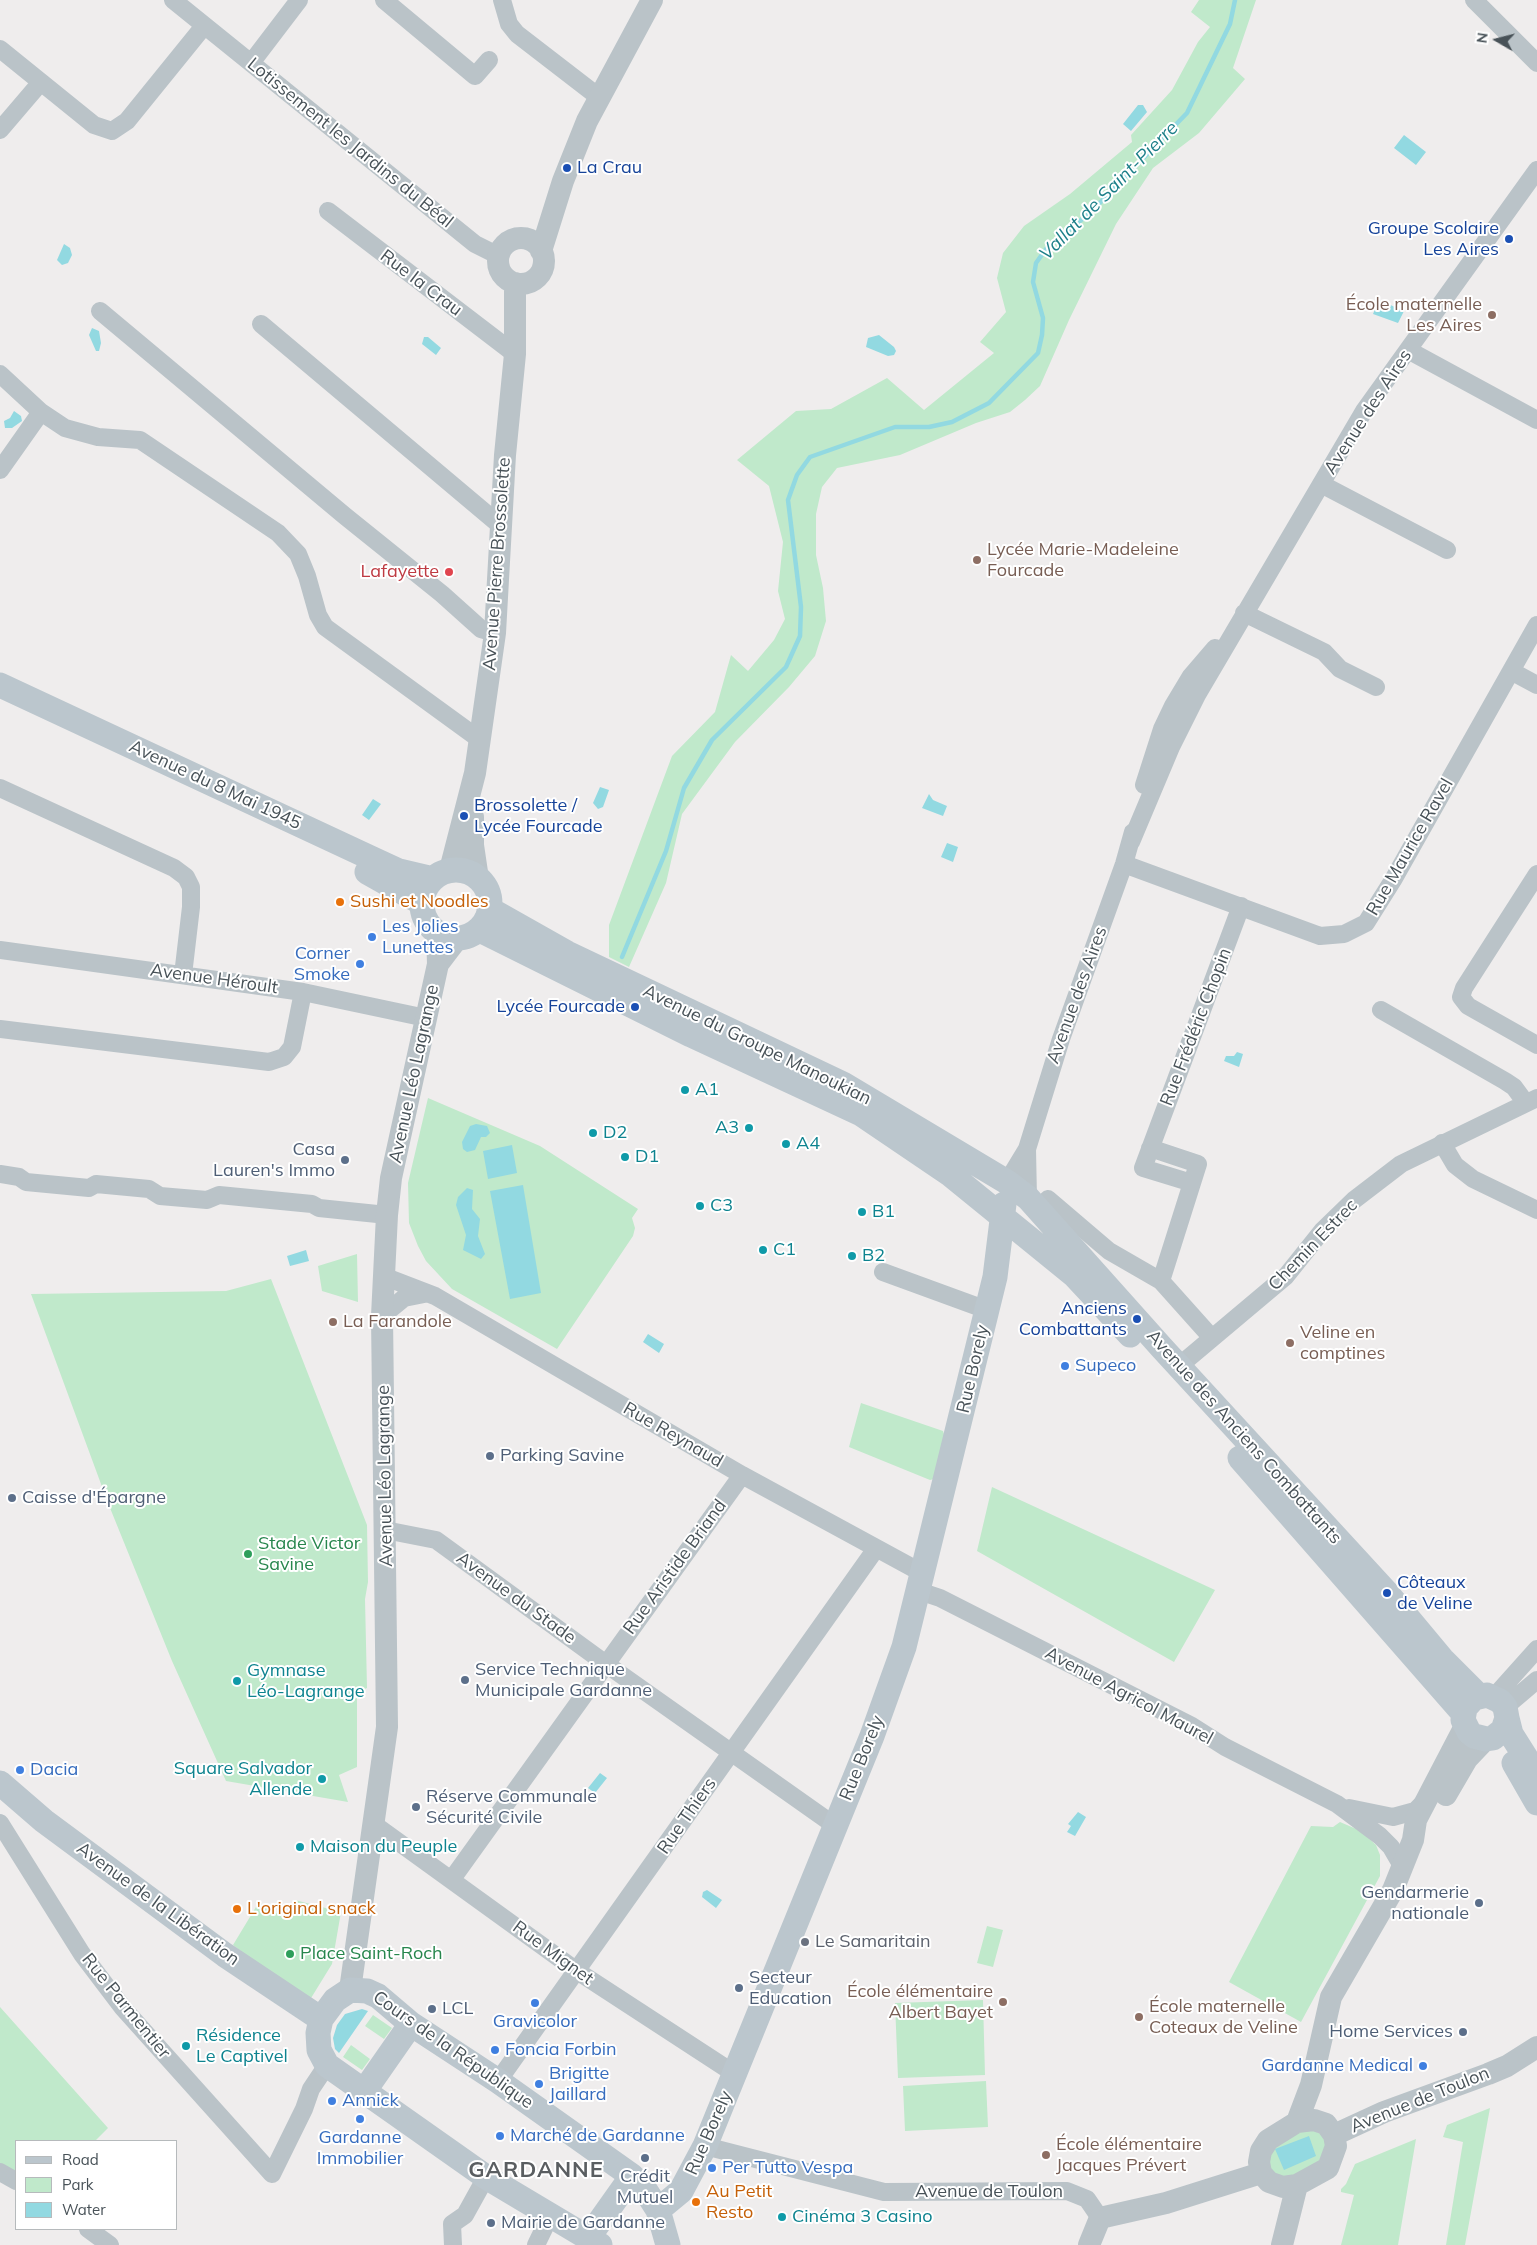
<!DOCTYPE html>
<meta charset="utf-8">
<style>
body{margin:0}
#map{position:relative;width:1537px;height:2245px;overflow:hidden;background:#efeded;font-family:Mulish,sans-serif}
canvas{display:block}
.legend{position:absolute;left:15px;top:2140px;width:162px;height:90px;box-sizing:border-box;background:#fff;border:1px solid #b6babc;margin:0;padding:6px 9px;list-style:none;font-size:15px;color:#485258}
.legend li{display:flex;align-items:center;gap:10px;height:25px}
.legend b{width:25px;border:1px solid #b6babc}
.north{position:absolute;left:1472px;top:15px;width:50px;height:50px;-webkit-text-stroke:4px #fff;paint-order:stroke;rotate:278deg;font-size:14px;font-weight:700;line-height:20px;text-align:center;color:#485258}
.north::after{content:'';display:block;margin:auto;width:18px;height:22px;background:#485258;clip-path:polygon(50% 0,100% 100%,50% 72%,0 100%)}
</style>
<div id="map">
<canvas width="1537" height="2245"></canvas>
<ul class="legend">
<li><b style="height:6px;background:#bbc6cd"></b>Road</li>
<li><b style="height:14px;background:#c0e9cb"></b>Park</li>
<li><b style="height:14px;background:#92d9e1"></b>Water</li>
</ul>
<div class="north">N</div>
</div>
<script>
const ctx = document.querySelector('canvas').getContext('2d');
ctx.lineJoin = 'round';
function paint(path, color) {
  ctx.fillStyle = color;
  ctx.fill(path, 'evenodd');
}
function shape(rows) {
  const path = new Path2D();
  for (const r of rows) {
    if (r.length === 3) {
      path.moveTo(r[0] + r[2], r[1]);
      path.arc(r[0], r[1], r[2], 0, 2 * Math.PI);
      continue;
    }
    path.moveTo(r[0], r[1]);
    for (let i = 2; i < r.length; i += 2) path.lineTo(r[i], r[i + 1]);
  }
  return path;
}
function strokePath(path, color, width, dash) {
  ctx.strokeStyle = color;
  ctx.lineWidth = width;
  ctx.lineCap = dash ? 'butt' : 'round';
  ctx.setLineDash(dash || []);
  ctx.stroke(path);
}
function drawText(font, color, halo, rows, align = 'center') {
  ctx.font = font + ' Mulish,sans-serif';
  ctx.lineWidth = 4;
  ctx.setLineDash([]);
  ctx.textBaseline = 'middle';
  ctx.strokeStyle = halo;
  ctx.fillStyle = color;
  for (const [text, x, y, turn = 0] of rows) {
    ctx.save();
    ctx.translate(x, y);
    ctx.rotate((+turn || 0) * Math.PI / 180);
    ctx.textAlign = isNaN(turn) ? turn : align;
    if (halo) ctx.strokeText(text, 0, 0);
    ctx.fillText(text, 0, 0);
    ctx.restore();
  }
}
paint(shape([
 [1199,0,1256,0,1233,68,1245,79,1199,133,1153,168,1116,224,1069,320,1040,386,1025,400,1010,412,976,423,900,455,837,468,822,487,816,514,816,555,823,588,826,621,815,656,789,687,735,742,682,814,666,883,629,967,609,957,609,925,672,756,715,712,731,655,748,671,774,640,785,619,778,591,783,542,769,486,737,460,796,411,831,409,887,378,924,410,994,353,980,342,1006,312,997,278,1003,253,1024,226,1070,194,1132,142,1131,135,1172,90,1198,42,1210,27,1191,12],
 [428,1098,540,1146,638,1209,632,1218,635,1228,633,1236,557,1349,452,1289,426,1261,418,1246,409,1223,408,1183],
 [357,1254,358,1302,322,1291,318,1266],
 [271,1279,367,1525,368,1582,365,1599,367,1688,346,1697,348,1701,357,1698,357,1767,339,1775,348,1802,226,1781,172,1661,108,1503,31,1294,226,1291],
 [861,1403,943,1431,945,1437,934,1479,930,1480,849,1447],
 [992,1487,1215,1590,1174,1662,977,1551],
 [1340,1822,1361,1831,1376,1845,1380,1855,1380,1876,1301,2022,1229,1982,1311,1826,1333,1827],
 [295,1900,341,1912,332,1964,308,2003,233,1945,259,1902,287,1920],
 [987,1926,1003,1930,993,1967,977,1963],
 [983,2000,985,2075,898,2078,895,2003],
 [0,2007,108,2128,95,2141,16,2141,16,2172,0,2174],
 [373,2015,392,2028,384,2039,365,2026],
 [351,2045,370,2059,362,2070,343,2057],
 [986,2081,988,2127,905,2131,903,2086],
 [1490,2108,1465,2245,1446,2245,1463,2142,1443,2137,1447,2125],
 [1307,2127,1327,2137,1326,2162,1289,2179,1268,2170,1272,2146],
 [1416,2139,1398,2245,1341,2245,1354,2195,1341,2192,1341,2189,1346,2184,1355,2164]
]), '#c0e9cb');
paint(shape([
 [1138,105,1143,105,1147,112,1131,131,1123,124],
 [1404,135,1426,152,1416,165,1394,148],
 [64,244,70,248,72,255,68,263,62,265,57,260],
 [1379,300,1404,311,1398,323,1373,314],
 [92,328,99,331,101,343,99,351,96,351,89,335],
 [879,335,894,347,896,351,894,355,888,356,866,347,868,338],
 [424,337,428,337,441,348,436,355,422,344],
 [14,411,21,416,22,421,12,428,5,428,4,421,10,418],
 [600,787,609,790,603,807,598,809,593,803],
 [929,794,933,800,947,806,943,816,922,808],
 [373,799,381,804,369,820,362,815],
 [947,843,958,847,953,862,941,857],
 [1237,1052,1243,1054,1239,1067,1224,1061,1226,1056,1234,1056],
 [476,1124,487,1126,490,1133,486,1137,481,1137,475,1150,467,1152,463,1149,462,1142,470,1126],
 [512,1145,517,1173,488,1179,483,1151],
 [523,1185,541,1293,510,1299,490,1191],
 [467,1188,473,1190,472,1209,480,1219,478,1236,485,1254,481,1259,463,1250,466,1235,456,1205,458,1197],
 [306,1250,309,1261,290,1266,287,1256],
 [648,1334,664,1344,659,1353,643,1342],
 [600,1773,607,1778,595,1793,588,1788],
 [1078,1812,1086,1817,1075,1836,1067,1832,1071,1826,1068,1824],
 [707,1890,722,1900,716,1908,702,1897,703,1892],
 [362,2009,368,2011,339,2053,335,2049,333,2038,337,2025,345,2014],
 [1309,2136,1316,2156,1284,2170,1275,2149]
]), '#92d9e1');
strokePath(shape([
 [622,957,666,851,684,788,712,740,786,667,800,636,801,607,788,500,797,475,810,457,895,427,929,427,952,422,989,403,1038,353,1042,335,1043,318,1033,282,1036,263,1046,249,1092,211,1187,113,1230,24,1235,0]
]), '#92d9e1', 4.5);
strokePath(shape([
 [173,0,475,244,499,256],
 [384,0,475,76,489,60],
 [502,0,509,24,517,34,600,98],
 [1474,0,1537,63],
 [0,49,94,125,112,131,127,121,204,26],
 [251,63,299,0],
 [0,130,41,82],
 [328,211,515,354],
 [100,311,345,516,442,594,481,629,495,633],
 [261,324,501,526],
 [1408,350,1537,420],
 [0,374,41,412,65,428,98,437,140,440,278,533,298,554,307,576,318,615,325,627,479,739],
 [0,470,41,412],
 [1321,484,1447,550],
 [1244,613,1324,652,1340,669,1376,687],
 [1511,671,1537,685],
 [1144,785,1162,729,1173,706,1191,676,1215,648],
 [0,788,174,868,186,877,191,887,191,907,183,975],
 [1131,842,1171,747,1197,695,1364,411,1537,170],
 [1124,864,1320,936,1344,934,1366,923,1393,880,1537,625],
 [1537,874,1464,988,1461,997,1468,1006,1537,1045],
 [0,950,303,992,426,1018],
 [1381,1010,1505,1081,1514,1087,1525,1102],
 [0,1029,269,1062,284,1057,292,1047,303,992],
 [1442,1143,1455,1165,1473,1179,1537,1210],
 [1150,1148,1198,1164,1161,1281,1212,1338],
 [1027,1149,1028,1198],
 [0,1174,19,1177,26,1182,89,1188,96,1184,149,1189,160,1196,207,1200,219,1195,312,1204,319,1208,387,1215],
 [1007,1182,1027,1149,1061,1039,1124,864,1133,832],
 [1192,1183,1143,1168,1241,906],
 [1048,1199,1109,1251,1161,1281],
 [883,1272,987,1310],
 [383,1276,435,1296,742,1475,924,1574],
 [382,1316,404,1298,424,1294],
 [1179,1366,1286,1276,1322,1231,1354,1200,1401,1164,1537,1098],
 [385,1530,436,1540,606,1664,834,1825],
 [919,1591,940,1598,1192,1726,1225,1747,1337,1804,1380,1836,1391,1847,1402,1866],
 [1494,1697,1537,1649],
 [1505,1707,1537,1680],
 [1349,1808,1393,1817,1415,1811,1424,1802],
 [0,1823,82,1954,123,2008,272,2174,304,2109,311,2089,327,2065],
 [375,1825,577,1971,735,2074],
 [452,1879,742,1475],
 [498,2081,875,1550],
 [705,2146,884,2192,1067,2191,1087,2199,1100,2218],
 [0,2172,16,2181],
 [88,2229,110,2245],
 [453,2245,452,2224,465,2215,486,2177],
 [536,2245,550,2216]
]), '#bac3c8', 18);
strokePath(shape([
 [521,261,23],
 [541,251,563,181,587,121,652,0],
 [473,817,473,845,478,879],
 [450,870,475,773,495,633,505,455,515,354,515,283],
 [438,964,457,939],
 [1446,1795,1467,1759,1486,1739],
 [350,1990,387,1727,382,1316,387,1215,391,1178,438,964,437,933],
 [1314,2120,1326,2124,1334,2135,1336,2146,1328,2168,1297,2185,1283,2187,1269,2182,1261,2173,1259,2162,1261,2151,1268,2140,1297,2122,1314,2120],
 [1297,2122,1311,2085,1331,1997,1393,1890,1413,1840,1416,1820,1465,1726],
 [1334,2135,1384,2112,1488,2074,1507,2066,1537,2047],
 [1089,2245,1100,2218,1166,2203,1261,2173],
 [1282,2245,1297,2185]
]), '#bac3c8', 22);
strokePath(shape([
 [0,685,373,859,399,871,433,879],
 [456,904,34],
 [367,872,422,903],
 [489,909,567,953,843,1084,1007,1182,1028,1198,1162,1348,1387,1593,1442,1659,1479,1696],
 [480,930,691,1035,861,1114,951,1175,1074,1275,1130,1335],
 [1240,1458,1464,1714],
 [1507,1718,1503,1730,1493,1738,1486,1739,1474,1736,1469,1732,1463,1720,1465,1708,1474,1698,1487,1695,1500,1701,1505,1707,1507,1718,1511,1734,1537,1775],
 [1514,1763,1537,1803],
 [0,1783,44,1821,225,1955,321,2019],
 [365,2090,411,2024],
 [658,2210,681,2191,705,2146,872,1736,904,1647,995,1277,1004,1204],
 [588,2238,632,2176],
 [600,2245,486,2177,327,2065,319,2050,318,2033,321,2019,335,2000,350,1990,367,1991,378,1996,411,2024,498,2081,632,2176,644,2188,658,2210,668,2245]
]), '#bbc6cd', 25);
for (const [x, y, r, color] of [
 [567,168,5,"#1a4fb4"],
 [1509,239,5,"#1a4fb4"],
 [1492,315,5,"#8d6e63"],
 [977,560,5,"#8d6e63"],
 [449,572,5,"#e0444e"],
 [464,816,5,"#1a4fb4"],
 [340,902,5,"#e8710a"],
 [372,937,5,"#3f7fe0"],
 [360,964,5,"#3f7fe0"],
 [635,1007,5,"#1a4fb4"],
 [685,1090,5,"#0f9aa8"],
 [749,1128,5,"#0f9aa8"],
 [593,1133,5,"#0f9aa8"],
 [786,1144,5,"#0f9aa8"],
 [625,1157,5,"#0f9aa8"],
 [345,1160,5,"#5c6f8a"],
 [700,1206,5,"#0f9aa8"],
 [862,1212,5,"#0f9aa8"],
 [763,1250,5,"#0f9aa8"],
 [852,1256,5,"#0f9aa8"],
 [1137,1319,5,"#1a4fb4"],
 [333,1322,5,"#8d6e63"],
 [1290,1343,5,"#8d6e63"],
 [1065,1366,5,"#3f7fe0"],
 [490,1456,5,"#5c6f8a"],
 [12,1498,5,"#5c6f8a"],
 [248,1554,5,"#2e9e5b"],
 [1387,1593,5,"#1a4fb4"],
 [465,1680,5,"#5c6f8a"],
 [237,1681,5,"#0f9aa8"],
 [20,1770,5,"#3f7fe0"],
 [322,1779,5,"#0f9aa8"],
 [416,1807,5,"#5c6f8a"],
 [300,1847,5,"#0f9aa8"],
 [1479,1903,5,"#5c6f8a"],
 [237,1909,5,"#e8710a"],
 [805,1942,5,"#6b7280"],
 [290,1954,5,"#2e9e5b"],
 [739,1988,5,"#5c6f8a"],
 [1003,2002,5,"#8d6e63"],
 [535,2003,5,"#3f7fe0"],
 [432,2009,5,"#5c6f8a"],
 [1139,2017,5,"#8d6e63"],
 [1463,2032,5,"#5c6f8a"],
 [186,2046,5,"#0f9aa8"],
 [495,2050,5,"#3f7fe0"],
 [1423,2066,5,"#3f7fe0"],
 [539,2084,5,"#3f7fe0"],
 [332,2101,5,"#3f7fe0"],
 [360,2119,5,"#3f7fe0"],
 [500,2136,5,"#3f7fe0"],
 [1046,2155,5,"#8d6e63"],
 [645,2158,5,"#5c6f8a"],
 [712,2168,5,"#3f7fe0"],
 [696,2202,5,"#e8710a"],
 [782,2217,5,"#0f9aa8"],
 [491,2223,5,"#5c6f8a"]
]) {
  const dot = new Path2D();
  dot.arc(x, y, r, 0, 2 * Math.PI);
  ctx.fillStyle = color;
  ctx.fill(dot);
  strokePath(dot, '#fff', 2);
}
drawText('18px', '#485258', '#fff', [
 ["Lotissement les Jardins du Béal",350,143,39],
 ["Rue la Crau",421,283,37],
 ["Avenue des Aires",1368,412,-57],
 ["Avenue Pierre Brossolette",497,564,-86],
 ["Avenue du 8 Mai 1945",215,785,25],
 ["Rue Maurice Ravel",1410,847,-60],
 ["Avenue Héroult",214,979,8],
 ["Avenue des Aires",1077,995,-70],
 ["Rue Frédéric Chopin",1196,1027,-69],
 ["Avenue du Groupe Manoukian",757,1045,26],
 ["Avenue Léo Lagrange",414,1074,-78],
 ["Chemin Estrec",1313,1245,-46],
 ["Rue Borely",973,1369,-77],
 ["Rue Reynaud",673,1435,30],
 ["Avenue des Anciens Combattants",1244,1437,48],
 ["Avenue Léo Lagrange",385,1476,-91],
 ["Rue Aristide Briand",675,1567,-54],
 ["Avenue du Stade",516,1598,36],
 ["Avenue Agricol Maurel",1129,1696,28],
 ["Rue Borely",862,1758,-68],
 ["Rue Thiers",687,1816,-55],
 ["Avenue de la Libération",158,1904,36],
 ["Rue Mignet",553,1953,36],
 ["Rue Parmentier",126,2006,51],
 ["Cours de la République",453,2050,35],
 ["Avenue de Toulon",1420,2100,-22],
 ["Rue Borely",709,2133,-66],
 ["Avenue de Toulon",989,2192]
]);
drawText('18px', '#164399', '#fff', [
 ["La Crau",577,168],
 ["Groupe Scolaire",1499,229,"right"],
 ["Les Aires",1499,250,"right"],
 ["Brossolette /",474,806],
 ["Lycée Fourcade",474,827],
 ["Lycée Fourcade",625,1007,"right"],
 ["Anciens",1127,1309,"right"],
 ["Combattants",1127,1330,"right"],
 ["Côteaux",1397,1583],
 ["de Veline",1397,1604]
], 'left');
drawText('18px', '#785e54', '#fff', [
 ["École maternelle",1482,305,"right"],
 ["Les Aires",1482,326,"right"],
 ["Lycée Marie-Madeleine",987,550],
 ["Fourcade",987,571],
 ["La Farandole",343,1322],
 ["Veline en",1300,1333],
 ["comptines",1300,1354],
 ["École élémentaire",993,1992,"right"],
 ["Albert Bayet",993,2013,"right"],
 ["École maternelle",1149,2007],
 ["Coteaux de Veline",1149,2028],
 ["École élémentaire",1056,2145],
 ["Jacques Prévert",1056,2166]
], 'left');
drawText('18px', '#be3a42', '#fff', [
 ["Lafayette",439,572]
], 'right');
drawText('18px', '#c56008', '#fff', [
 ["Sushi et Noodles",350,902],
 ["L'original snack",247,1909],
 ["Au Petit",706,2192],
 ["Resto",706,2213]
], 'left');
drawText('18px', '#366cbe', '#fff', [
 ["Les Jolies",382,927],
 ["Lunettes",382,948],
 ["Corner",350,954,"right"],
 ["Smoke",350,975,"right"],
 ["Supeco",1075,1366],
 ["Dacia",30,1770],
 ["Gravicolor",535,2022,"center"],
 ["Foncia Forbin",505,2050],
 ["Gardanne Medical",1413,2066,"right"],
 ["Brigitte",549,2074],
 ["Jaillard",549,2095],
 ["Annick",342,2101],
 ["Marché de Gardanne",510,2136],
 ["Gardanne",360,2138,"center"],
 ["Immobilier",360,2159,"center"],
 ["Per Tutto Vespa",722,2168]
], 'left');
drawText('18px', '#0d838f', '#fff', [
 ["A1",695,1090],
 ["A3",739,1128,"right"],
 ["D2",603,1133],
 ["A4",796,1144],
 ["D1",635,1157],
 ["C3",710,1206],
 ["B1",872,1212],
 ["C1",773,1250],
 ["B2",862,1256],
 ["Gymnase",247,1671],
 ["Léo-Lagrange",247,1692],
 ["Square Salvador",312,1769,"right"],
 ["Allende",312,1790,"right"],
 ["Maison du Peuple",310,1847],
 ["Résidence",196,2036],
 ["Le Captivel",196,2057],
 ["Cinéma 3 Casino",792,2217]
], 'left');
drawText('18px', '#4e5e75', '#fff', [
 ["Casa",335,1150,"right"],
 ["Lauren's Immo",335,1171,"right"],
 ["Parking Savine",500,1456],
 ["Caisse d'Épargne",22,1498],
 ["Service Technique",475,1670],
 ["Municipale Gardanne",475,1691],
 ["Réserve Communale",426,1797],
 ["Sécurité Civile",426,1818],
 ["Gendarmerie",1469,1893,"right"],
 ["nationale",1469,1914,"right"],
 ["Secteur",749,1978],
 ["Education",749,1999],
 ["LCL",442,2009],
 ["Home Services",1453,2032,"right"],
 ["Crédit",645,2177,"center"],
 ["Mutuel",645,2198,"center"],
 ["Mairie de Gardanne",501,2223]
], 'left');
drawText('18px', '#27864d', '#fff', [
 ["Stade Victor",258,1544],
 ["Savine",258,1565],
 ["Place Saint-Roch",300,1954]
], 'left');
drawText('18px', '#5b616d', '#fff', [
 ["Le Samaritain",815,1942]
], 'left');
drawText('italic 19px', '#1c7f89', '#fff', [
 ["Vallat de Saint-Pierre",1109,191,-45]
]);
ctx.letterSpacing = '1px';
drawText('bold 22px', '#5a5e61', '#fff', [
 ["GARDANNE",536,2170]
]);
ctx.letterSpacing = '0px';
</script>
